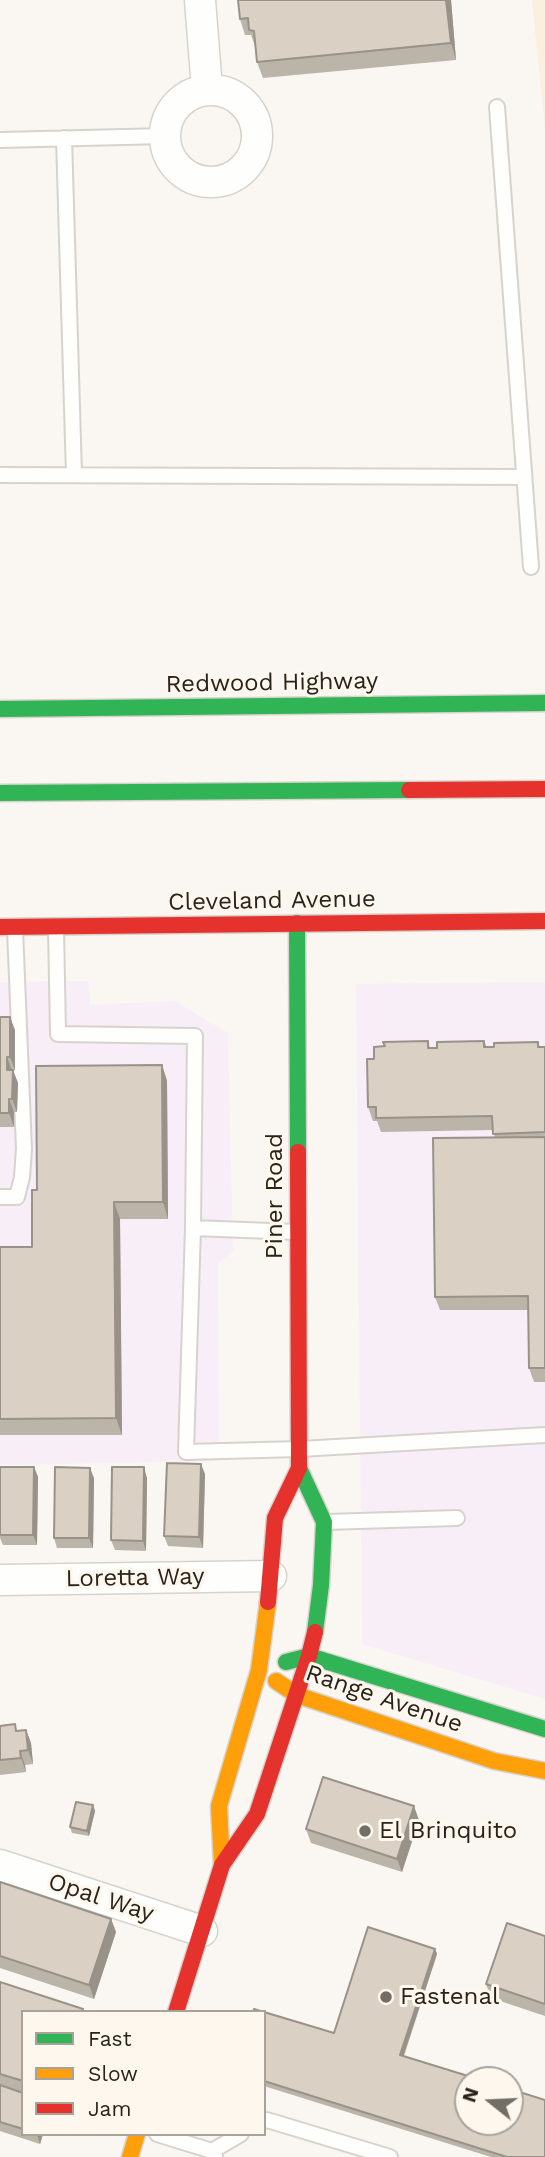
<!DOCTYPE html>
<style>
body{margin:0}
#map{position:relative;width:545px;height:2157px;overflow:hidden;background:#faf6f2;font-family:"Work Sans",sans-serif}
canvas{display:block}
.legend{position:absolute;left:21px;top:2010px;width:245px;height:126px;box-sizing:border-box;background:#fdf7ee;border:2px solid #a8a39a;margin:0;padding:9px 12px;list-style:none;font-size:21px;color:#29241b}
.legend li{display:flex;align-items:center;gap:14px;height:35px}
.legend b{width:35px;border:2px solid #a8a39a}
.north{position:absolute;left:454px;top:2066px;width:70px;height:70px;box-sizing:border-box;background:#fdf7ee;border:2px solid #a8a39a;border-radius:50%;rotate:288deg;font-size:19px;font-weight:700;line-height:28px;text-align:center;color:#29241b}
.north::after{content:'';display:block;margin:auto;width:24px;height:32px;background:#726e66;clip-path:polygon(50% 0,100% 100%,50% 72%,0 100%)}
</style>
<div id="map">
<canvas width="545" height="2157"></canvas>
<ul class="legend">
<li><b style="height:9px;background:#30b455"></b>Fast</li>
<li><b style="height:9px;background:#ff9f0a"></b>Slow</li>
<li><b style="height:9px;background:#e5322d"></b>Jam</li>
</ul>
<div class="north">N</div>
</div>
<script>
const ctx = document.querySelector('canvas').getContext('2d');
ctx.lineJoin = 'round';
function paint(path, color) {
  ctx.fillStyle = color;
  ctx.fill(path, 'evenodd');
}
function shape(rows) {
  const path = new Path2D();
  for (const r of rows) {
    if (r.length === 3) {
      path.moveTo(r[0] + r[2], r[1]);
      path.arc(r[0], r[1], r[2], 0, 2 * Math.PI);
      continue;
    }
    path.moveTo(r[0], r[1]);
    for (let i = 2; i < r.length; i += 2) path.lineTo(r[i], r[i + 1]);
  }
  return path;
}
function strokePath(path, color, width, dash) {
  ctx.strokeStyle = color;
  ctx.lineWidth = width;
  ctx.lineCap = dash ? 'butt' : 'round';
  ctx.setLineDash(dash || []);
  ctx.stroke(path);
}
function drawText(font, color, halo, rows, align = 'center') {
  ctx.font = font + ' "Work Sans",sans-serif';
  ctx.lineWidth = 6;
  ctx.setLineDash([]);
  ctx.textBaseline = 'middle';
  ctx.strokeStyle = halo;
  ctx.fillStyle = color;
  for (const [text, x, y, turn = 0] of rows) {
    ctx.save();
    ctx.translate(x, y);
    ctx.rotate((+turn || 0) * Math.PI / 180);
    ctx.textAlign = isNaN(turn) ? turn : align;
    if (halo) ctx.strokeText(text, 0, 0);
    ctx.fillText(text, 0, 0);
    ctx.restore();
  }
}
paint(shape([
 [88,981,90,1005,175,1001,228,1033,233,1251,218,1263,219,1461,0,1465,0,982],
 [545,982,545,1699,362,1644,356,984]
]), '#f8eef8');
paint(shape([
 [532,0,545,0,545,129,544,116]
]), '#fbefdd');
const lane = shape([
 [497,107,531,567],
 [64,138,74,475],
 [0,140,165,136],
 [0,475,524,477],
 [56,928,58,1034,195,1036,193,1228,186,1452,300,1449,545,1435],
 [0,1197,17,1197,22,1177,24,1149,15,929],
 [193,1228,297,1232],
 [326,1522,457,1518],
 [264,2121,267,2120,390,2157],
 [157,2134,212,2151,215,2157],
 [212,2151,241,2134]
]);
const street = shape([
 [200,0,207,89],
 [211,136,46],
 [0,1580,271,1576],
 [0,1865,202,1931]
]);
const fast = shape([
 [0,709,545,703],
 [0,793,409,790],
 [297,923,298,1152],
 [299,1468,324,1522,321,1585,315,1632],
 [286,1662,309,1656,545,1729]
]);
const slow = shape([
 [276,1681,297,1695,494,1761,545,1771],
 [222,1865,219,1806,259,1670,268,1602],
 [130,2157,137,2134]
]);
const jam = shape([
 [409,790,545,789],
 [0,927,545,921],
 [268,1602,275,1518,299,1468,298,1152],
 [176,2012,222,1865,257,1814,309,1656,315,1632]
]);
strokePath(lane, '#d7d3cc', 18);
strokePath(street, '#d7d3cc', 33);
strokePath(fast, '#d7d3cc', 19);
strokePath(slow, '#d7d3cc', 19);
strokePath(jam, '#d7d3cc', 19);
strokePath(lane, '#fefefd', 14);
strokePath(street, '#fefefd', 30);
strokePath(fast, '#30b455', 16);
strokePath(slow, '#ff9f0a', 16);
strokePath(jam, '#e5322d', 16);
paint(shape([
 [451,0,456,60,263,78,257,62,255,46,251,35,245,35,240,19],
 [0,1017,15,1030,15,1070,13,1071,18,1083,17,1112,14,1112,14,1127,0,1127],
 [428,1041,430,1048,484,1041,487,1047,538,1042,540,1047,545,1047,545,1382,534,1382,529,1368,528,1310,440,1310,435,1297,495,1138,493,1130,381,1132,377,1121,373,1121,368,1107,374,1059,385,1046],
 [162,1065,167,1081,168,1219,120,1219,122,1435,0,1435,0,1247,32,1247,37,1190],
 [0,1467,34,1467,38,1477,37,1545,3,1545,0,1538],
 [205,1474,203,1548,168,1546,164,1536],
 [94,1478,93,1548,57,1548,54,1538],
 [147,1478,146,1551,115,1550,111,1540],
 [0,1726,17,1731,26,1730,31,1743,33,1764,25,1765,26,1772,0,1775],
 [93,1805,95,1811,89,1836,72,1833,70,1827],
 [419,1820,402,1872,311,1843,306,1829],
 [0,1882,111,1919,116,1932,94,1999,0,1968],
 [545,1936,545,2016,491,1998,486,1984],
 [435,1949,437,1954,404,2056,545,2157,491,2157,264,2086,264,2012,334,2033],
 [0,1982,83,2009,84,2012,23,2012,23,2134,43,2134,40,2144,0,2131]
]), '#bbb4a9');
paint(shape([
 [446,0,451,0,456,60,451,43],
 [10,1017,15,1030,15,1070,10,1057],
 [7,1057,12,1071,7,1070],
 [162,1065,167,1081,168,1219,163,1202],
 [13,1070,18,1083,17,1112,12,1099],
 [9,1099,14,1112,14,1127,9,1113],
 [114,1202,120,1219,122,1435,116,1418],
 [201,1464,205,1474,203,1548,199,1537],
 [34,1467,38,1477,37,1545,33,1535],
 [144,1467,147,1478,146,1551,143,1541],
 [90,1468,94,1478,93,1548,89,1538],
 [26,1730,31,1743,33,1764,28,1750],
 [20,1751,25,1765,26,1772,21,1758],
 [93,1805,95,1811,89,1836,87,1831],
 [414,1806,419,1820,402,1872,397,1859],
 [111,1919,116,1932,94,1999,89,1985],
 [435,1949,437,1954,402,2060,400,2055],
 [37,2134,43,2134,40,2144]
]), '#999289');
const building = shape([
 [238,0,446,0,451,43,257,62,254,31,249,30,248,18,240,19,238,0],
 [0,1017,10,1017,10,1057,7,1057,7,1070,13,1070,12,1099,9,1099,9,1113,0,1113,0,1017],
 [428,1041,428,1048,437,1048,437,1042,484,1041,484,1047,494,1047,494,1043,538,1042,538,1047,545,1047,545,1132,493,1134,492,1116,376,1118,376,1107,368,1107,367,1059,374,1059,374,1047,385,1046,383,1042,428,1041],
 [162,1065,163,1202,114,1202,116,1418,0,1419,0,1247,32,1247,32,1190,37,1190,36,1066,162,1065],
 [545,1137,545,1368,529,1368,528,1296,435,1297,433,1138,545,1137],
 [167,1463,201,1464,199,1537,164,1536,167,1463],
 [0,1467,34,1467,33,1535,0,1535,0,1467],
 [55,1467,90,1468,89,1538,54,1538,55,1467],
 [112,1467,144,1467,143,1541,111,1540,112,1467],
 [15,1724,16,1731,26,1730,28,1750,20,1751,21,1758,0,1760,0,1726,15,1724],
 [323,1777,414,1806,397,1859,306,1829,323,1777],
 [76,1802,93,1805,87,1831,70,1827,76,1802],
 [0,1882,111,1919,89,1985,0,1956,0,1882],
 [507,1923,545,1936,545,2004,486,1984,507,1923],
 [368,1927,435,1949,400,2055,481,2080,468,2080,468,2122,510,2122,510,2089,545,2100,545,2157,507,2157,264,2081,264,2012,334,2033,368,1927],
 [0,1982,83,2009,81,2012,23,2012,23,2081,0,2074,0,1982],
 [254,2009,264,2012,253,2012,254,2009],
 [0,2085,23,2093,23,2129,0,2122,0,2085]
]);
paint(building, '#dad1c4');
strokePath(building, '#999289', 2);
for (const [x, y, r, color] of [
 [365,1831,7,"#726e66"],
 [386,1997,7,"#726e66"]
]) {
  const dot = new Path2D();
  dot.arc(x, y, r, 0, 2 * Math.PI);
  ctx.fillStyle = color;
  ctx.fill(dot);
  strokePath(dot, '#fdf7ee', 2.5);
}
drawText('24px', '#29241b', '#fdf7ee', [
 ["Redwood Highway",272,683,-1],
 ["Cleveland Avenue",272,901,-1],
 ["Piner Road",275,1196,-90],
 ["Loretta Way",135,1578,-1],
 ["Range Avenue",384,1699,19],
 ["Opal Way",101,1898,18]
]);
drawText('24px', '#29241b', '#fdf7ee', [
 ["El Brinquito",379,1831],
 ["Fastenal",400,1997]
], 'left');
</script>
